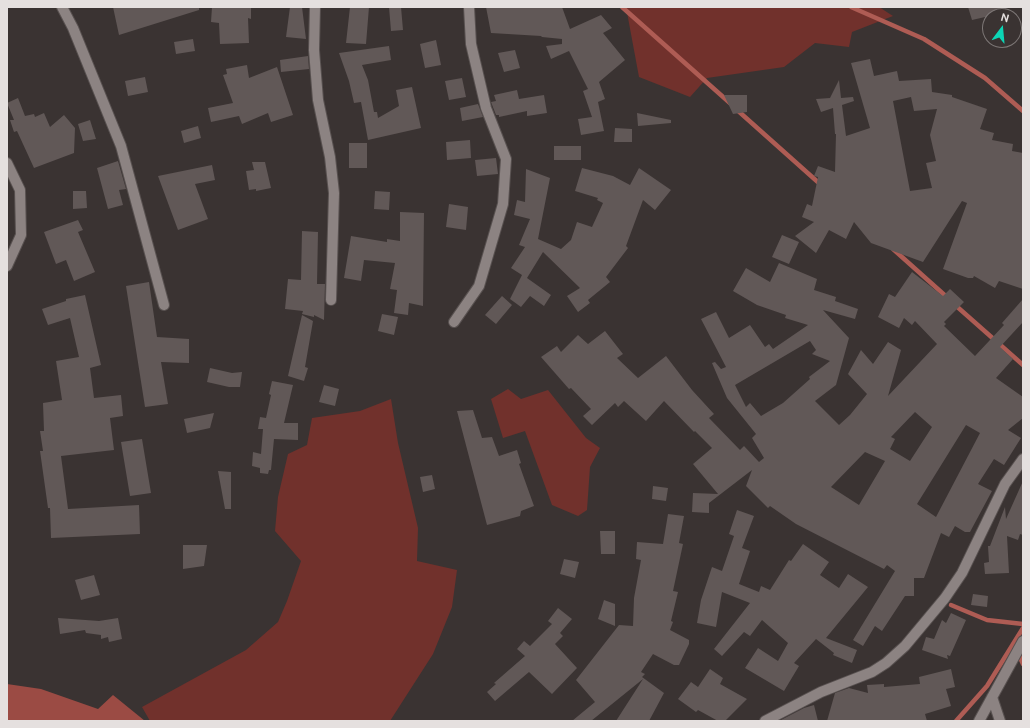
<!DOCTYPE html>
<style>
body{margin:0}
#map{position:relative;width:1030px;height:728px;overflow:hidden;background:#3a3332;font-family:Ubuntu,sans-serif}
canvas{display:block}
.frame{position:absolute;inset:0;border:8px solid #e5e0df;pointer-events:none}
.north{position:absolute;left:982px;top:8px;width:40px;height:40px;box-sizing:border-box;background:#3a3332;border:1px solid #7e7877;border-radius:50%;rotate:16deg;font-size:11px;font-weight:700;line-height:16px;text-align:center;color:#e5e0df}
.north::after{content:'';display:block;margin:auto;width:14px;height:18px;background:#0cd5b5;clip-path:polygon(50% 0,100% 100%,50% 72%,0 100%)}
</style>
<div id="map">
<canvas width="1030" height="728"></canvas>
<div class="frame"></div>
<div class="north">N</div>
</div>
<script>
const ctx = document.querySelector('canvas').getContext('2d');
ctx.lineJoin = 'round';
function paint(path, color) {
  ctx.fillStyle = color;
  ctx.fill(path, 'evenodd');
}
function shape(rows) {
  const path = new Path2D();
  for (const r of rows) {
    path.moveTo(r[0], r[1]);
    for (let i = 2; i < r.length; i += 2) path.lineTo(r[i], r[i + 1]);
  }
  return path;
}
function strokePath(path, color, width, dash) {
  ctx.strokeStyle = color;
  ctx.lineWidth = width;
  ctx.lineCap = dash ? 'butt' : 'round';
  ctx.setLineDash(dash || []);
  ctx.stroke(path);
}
paint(shape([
 [626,7,879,7,893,16,852,32,849,47,815,43,784,67,707,78,690,97,639,77],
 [508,389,521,399,548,390,586,438,600,448,590,467,587,510,578,516,552,505,525,431,503,438,491,399],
 [391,399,398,443,418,528,417,561,457,570,452,607,433,654,390,721,150,721,142,707,246,650,278,622,287,601,301,561,275,531,278,497,288,454,307,445,312,418,360,411]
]), '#71312c');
paint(shape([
 [7,684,41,689,98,709,113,695,145,721,7,721]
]), '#9b4b44');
strokePath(shape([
 [622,7,731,104],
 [851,7,924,39,985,78,1023,111],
 [736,109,820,184],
 [893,249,949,299],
 [954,304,1023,365],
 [951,605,987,620,1023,624],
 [1018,653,1023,664],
 [956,721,987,686,1023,628]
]), '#ae5c54', 4.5);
paint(shape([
 [113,7,199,7,199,10,119,35],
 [212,7,251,7,251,19,248,18,249,43,220,44,219,23,211,22],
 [290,7,302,7,306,39,286,37],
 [350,7,369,7,366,44,346,43],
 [389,7,401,7,403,30,391,31],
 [486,7,562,7,570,29,601,15,612,28,603,33,625,60,599,82,605,99,598,102,604,131,581,135,578,119,592,117,583,91,588,89,569,51,551,59,546,46,562,44,562,39,542,37,541,36,491,33],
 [968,7,1006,7,1007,12,972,20],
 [193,39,195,51,176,54,174,42],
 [436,40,441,65,425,68,420,44],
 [389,46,391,60,362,65,368,80,374,112,377,112,378,118,399,106,396,90,412,87,421,128,368,140,361,102,354,103,349,81,339,53],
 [515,50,520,68,504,72,498,53],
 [308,56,309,69,281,72,280,60],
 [870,59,874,76,897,71,899,81,931,79,932,92,952,95,952,97,987,109,980,129,994,133,992,140,1013,144,1012,151,1023,153,1023,289,999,281,995,288,974,276,973,278,968,278,943,269,967,203,962,201,923,262,871,243,854,222,846,239,829,230,816,253,795,236,814,222,802,217,807,204,812,206,818,177,814,176,818,166,835,172,836,134,835,134,833,108,821,112,816,99,830,98,839,80,841,98,853,97,854,101,842,105,846,136,870,128,851,63],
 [911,97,914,111,937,109,930,135,936,161,926,163,932,188,910,191,893,101],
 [247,65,249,78,277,67,293,115,271,122,268,113,242,124,239,116,211,122,208,108,233,103,223,75,227,74,226,69],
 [145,77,148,92,128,96,125,81],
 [462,78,466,97,449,100,445,81],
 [517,90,519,99,544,95,547,113,527,116,527,111,499,117,499,115,496,115,491,102,496,101,494,95],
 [724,95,747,95,747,112,733,114],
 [18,98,25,116,34,114,35,117,44,113,50,127,64,115,75,128,74,153,34,168,17,131,14,132,10,120,14,120,7,103],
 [478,104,483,117,462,121,460,108],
 [637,113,671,120,671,123,638,126],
 [90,120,96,139,83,141,78,124],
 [198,126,201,138,184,143,181,131],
 [615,128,632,129,632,142,614,142],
 [470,140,471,158,447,160,446,142],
 [349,143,367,143,367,168,349,168],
 [554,146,581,146,581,160,554,160],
 [496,158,498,174,477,176,475,160],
 [118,161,126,189,119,190,123,205,108,209,97,168],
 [252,162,265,162,271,188,256,191,256,189,249,190,246,171,254,170],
 [212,165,215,180,195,184,208,219,178,230,158,176],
 [582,168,613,176,630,185,639,168,671,190,655,210,643,200,626,246,628,248,606,277,610,282,588,300,590,303,578,312,567,296,580,288,543,252,527,278,551,295,544,306,530,296,521,307,510,299,522,275,511,268,525,247,519,245,530,219,514,215,517,200,525,202,526,169,550,178,538,239,561,249,571,240,577,222,592,227,603,203,597,200,598,198,575,191],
 [73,191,86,191,87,208,73,209],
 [375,191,390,192,389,210,374,209],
 [449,204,468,207,466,230,446,227],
 [400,212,424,213,423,306,409,303,408,315,394,313,397,290,390,289,395,263,364,260,361,281,344,278,351,236,387,242,387,239,400,241],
 [78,220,83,230,78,232,95,272,74,281,66,260,56,264,44,232],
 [302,231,318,232,317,284,325,284,324,320,314,315,314,317,302,314,303,311,285,309,288,279,301,280],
 [782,235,799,242,789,264,772,257],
 [779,263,817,279,814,290,836,297,835,301,858,309,855,319,823,310,849,338,836,385,815,401,839,425,850,415,867,394,848,374,861,350,873,364,888,342,901,350,888,396,937,344,915,321,912,325,904,318,899,328,878,317,889,294,895,297,912,272,943,296,950,289,964,302,944,322,946,324,944,326,975,356,1004,325,1002,323,1023,299,1023,322,1000,347,1013,359,996,378,1023,397,1023,418,1008,430,1021,438,1004,465,994,459,978,484,992,491,970,532,965,532,955,526,949,537,941,533,924,578,914,578,914,596,905,596,882,631,875,626,863,646,853,640,895,571,887,565,884,569,796,524,770,506,768,508,746,486,752,470,709,503,709,513,692,512,693,493,718,494,693,464,712,448,695,431,694,432,664,401,646,421,624,401,618,407,615,403,592,425,583,416,591,409,571,388,569,389,541,357,557,346,561,352,578,335,588,344,605,331,623,354,617,358,638,378,666,356,692,390,714,414,709,418,740,450,744,446,759,462,764,458,752,438,756,434,727,398,712,363,715,362,721,369,726,367,701,319,716,312,729,338,750,325,765,347,769,344,773,349,808,325,785,318,786,315,757,305,733,291,746,268,770,282],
 [810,341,816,350,812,354,830,361,809,377,810,379,783,403,761,416,750,403,746,407,735,385],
 [915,412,932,427,910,461,890,449,895,439,891,437],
 [966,425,980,433,936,517,917,504],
 [865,452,885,461,859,505,831,487],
 [149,282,157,337,189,339,189,363,161,362,168,404,145,407,126,286],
 [85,295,101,365,90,368,94,398,121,395,123,416,110,418,114,450,61,456,68,509,139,505,140,534,51,538,50,508,48,508,40,451,43,451,40,431,44,431,43,403,62,400,56,361,79,357,70,318,48,325,42,309,66,301,66,299],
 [502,296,512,305,496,324,485,315],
 [382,314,398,317,394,335,378,331],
 [302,315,313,321,305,367,308,368,304,381,288,376],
 [210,368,232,373,242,372,240,387,229,387,207,382],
 [272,381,293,385,284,423,298,423,298,440,274,439,271,470,269,470,268,474,260,473,260,468,252,466,253,452,261,454,263,429,258,429,260,417,266,418,271,395,269,394],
 [324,385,339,389,335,406,319,402],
 [473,410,482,438,492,437,499,456,517,450,521,463,519,464,534,506,521,511,520,516,487,525,457,411],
 [214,413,210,428,187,433,184,419],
 [142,439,151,493,130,496,121,442],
 [218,471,231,472,231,509,225,509],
 [432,475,435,489,423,492,420,477],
 [1023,481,1023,535,1020,534,1018,540,1007,536,1009,573,985,574,984,563,989,562,988,546,990,546,1005,507,1006,519],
 [653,486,668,488,666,501,652,499],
 [737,510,754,516,742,548,750,551,739,584,759,592,761,586,770,590,789,560,791,561,803,544,829,562,820,575,839,588,848,574,868,587,826,638,857,650,852,663,833,655,834,653,816,639,794,663,799,666,784,691,745,668,758,648,778,661,788,643,762,620,750,636,744,632,722,656,714,649,750,603,722,592,716,627,697,623,701,600,712,567,722,571,734,536,729,534],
 [668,514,684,516,679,543,683,544,673,591,678,592,671,621,673,622,670,630,689,640,689,644,679,665,674,665,653,654,641,672,645,674,642,677,664,693,649,721,616,721,643,679,591,721,572,721,595,702,576,680,619,625,633,626,634,598,641,560,636,559,637,542,663,544],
 [600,531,615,531,615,554,601,554],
 [183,545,207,545,204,566,183,569],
 [564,559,579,562,575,578,560,574],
 [94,575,100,595,81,600,75,580],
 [973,594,988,596,987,607,971,605],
 [604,600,615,604,615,626,598,619],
 [558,608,572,619,560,633,563,636,555,644,577,668,552,694,529,672,495,701,487,692,496,684,494,683,525,656,517,649,524,641,530,646,552,624,548,621],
 [951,613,966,620,950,656,947,655,948,659,922,650,926,637,934,639,942,620,946,623],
 [58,618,99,621,118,618,122,639,109,642,108,637,101,639,101,635,86,633,85,630,60,634],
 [710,669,723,678,720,684,747,699,725,721,718,721,698,710,696,712,678,699,691,682,698,687],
 [951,669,955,687,946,689,951,706,925,714,927,721,827,721,835,693,849,688,868,693,867,685,884,684,884,687,920,684,919,677],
 [814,705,818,721,779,721,804,708]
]), '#615857');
const minor = shape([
 [62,7,73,28,121,146,164,305],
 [315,7,314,50,318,100,330,157,334,193,331,300],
 [7,163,20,190,21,235,7,266],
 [454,322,479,286,503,204,506,159,486,108,471,44,469,7],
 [992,697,1000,721],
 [765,721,821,692,872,672,886,663,905,646,945,598,962,573,1005,484,1023,459],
 [979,721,1023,641]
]);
strokePath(minor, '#585150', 12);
strokePath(minor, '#8c8382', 10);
</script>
